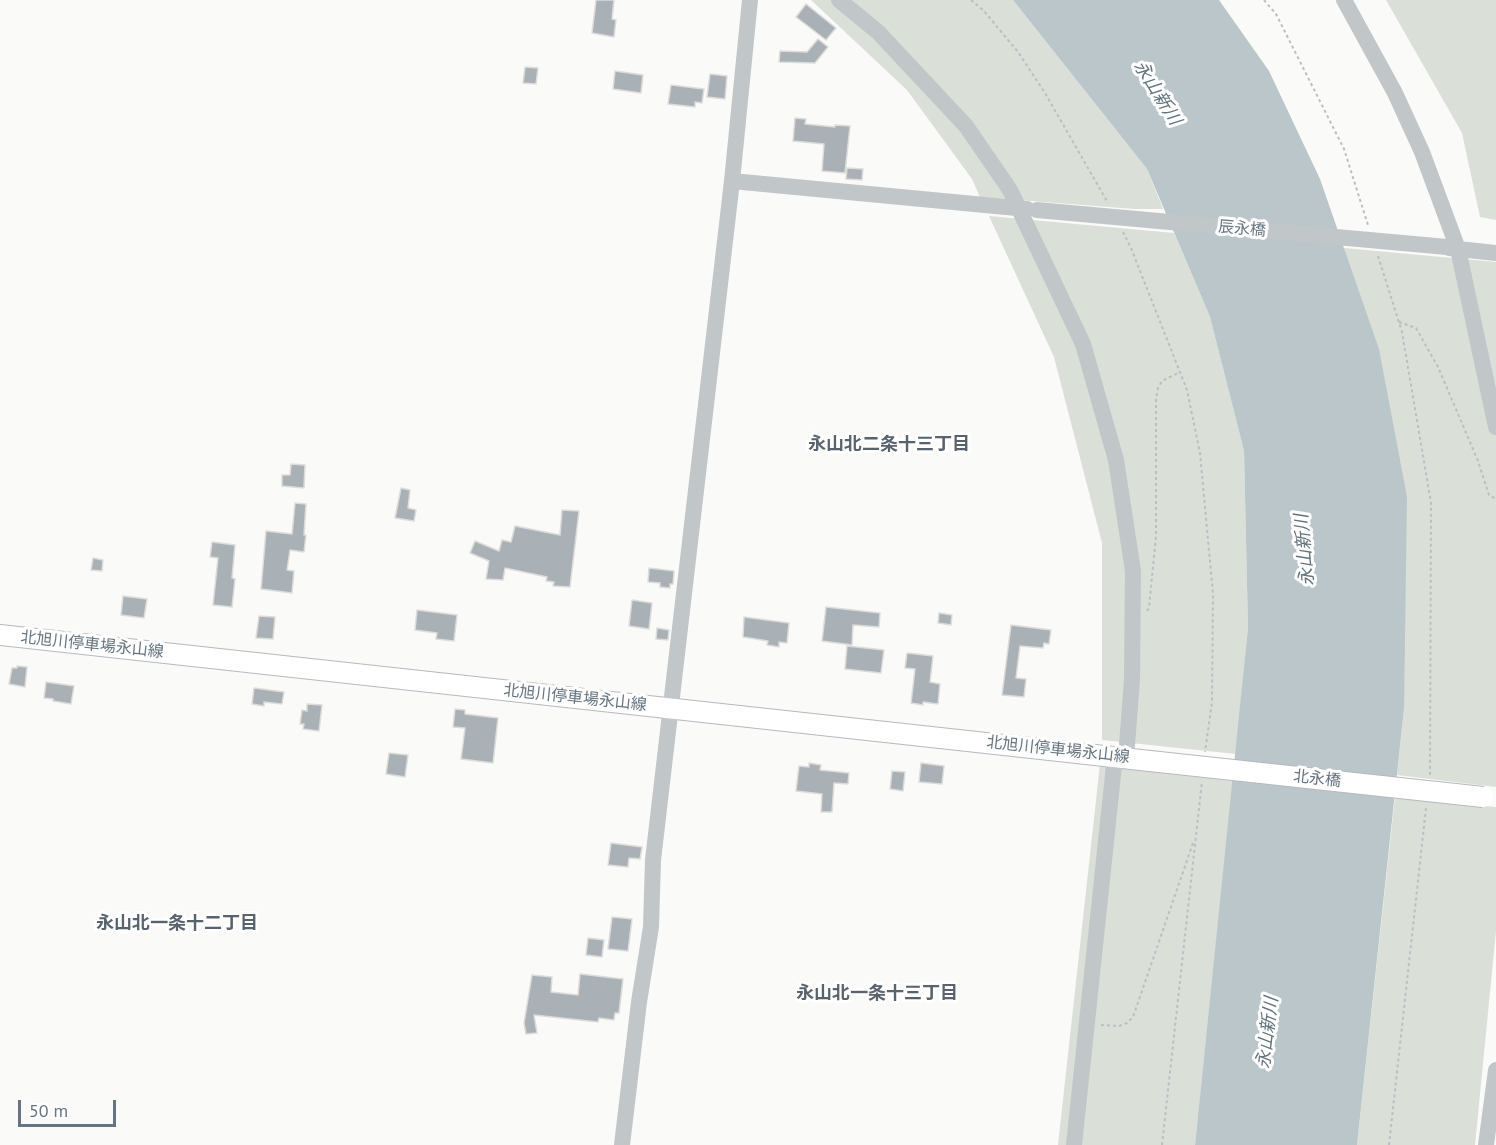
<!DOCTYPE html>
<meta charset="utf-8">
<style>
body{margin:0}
#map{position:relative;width:1496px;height:1145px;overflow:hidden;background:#fafaf8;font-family:"PT Sans",sans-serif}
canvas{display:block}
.scale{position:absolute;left:18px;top:1100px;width:98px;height:27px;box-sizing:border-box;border:3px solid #667581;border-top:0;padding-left:8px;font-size:18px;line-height:21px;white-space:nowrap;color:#667581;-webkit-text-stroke:4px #fff;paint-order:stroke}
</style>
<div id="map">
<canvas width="1496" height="1145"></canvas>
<div class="scale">50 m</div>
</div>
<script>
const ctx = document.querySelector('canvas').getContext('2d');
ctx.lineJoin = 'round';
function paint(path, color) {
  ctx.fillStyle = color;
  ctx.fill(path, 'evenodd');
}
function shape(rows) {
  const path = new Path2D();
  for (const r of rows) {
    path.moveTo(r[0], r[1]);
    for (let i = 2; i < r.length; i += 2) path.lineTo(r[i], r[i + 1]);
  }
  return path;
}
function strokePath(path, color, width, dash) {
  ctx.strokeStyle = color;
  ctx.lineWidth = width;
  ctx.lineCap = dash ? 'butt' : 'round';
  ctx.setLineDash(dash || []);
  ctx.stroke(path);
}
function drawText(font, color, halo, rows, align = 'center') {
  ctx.font = font + ' "PT Sans","Noto Sans JP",sans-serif';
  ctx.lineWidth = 6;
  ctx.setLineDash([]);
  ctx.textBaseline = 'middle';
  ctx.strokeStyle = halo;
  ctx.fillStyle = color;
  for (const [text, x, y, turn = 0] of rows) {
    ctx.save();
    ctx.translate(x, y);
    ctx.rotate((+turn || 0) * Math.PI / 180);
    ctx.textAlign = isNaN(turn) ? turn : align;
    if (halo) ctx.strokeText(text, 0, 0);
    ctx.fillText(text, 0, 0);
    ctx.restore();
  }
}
paint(shape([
 [811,0,1013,0,1147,169,1163,209,1134,209,980,197,972,179,907,90],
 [1386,0,1496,0,1496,220,1480,217,1462,133],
 [989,216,1174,233,1210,317,1244,451,1248,628,1236,754,1102,740,1102,543,1054,357],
 [1344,248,1496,262,1496,787,1397,775,1404,709],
 [1100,764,1233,781,1195,1145,1058,1145],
 [1395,797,1496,807,1496,931,1475,1145,1357,1145]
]), '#dadfd7');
paint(shape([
 [1013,0,1219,0,1269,71,1320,179,1379,349,1407,497,1404,709,1357,1145,1195,1145,1248,628,1244,451,1210,317,1147,169]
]), '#bbc6ca');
const building = shape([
 [596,0,614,0,612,19,616,20,614,37,592,33,596,0],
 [806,4,836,28,826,40,796,17,806,4],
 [818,39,828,47,815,63,779,62,780,51,807,52,818,39],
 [525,67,538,68,536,84,523,83,525,67],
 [615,71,643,75,641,93,613,89,615,71],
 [710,74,727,76,725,99,707,97,710,74],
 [671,85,704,89,702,103,695,102,695,107,668,104,671,85],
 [795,118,806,119,805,124,835,127,835,125,850,126,845,173,822,171,824,144,793,141,795,118],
 [847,168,863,169,862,180,846,179,847,168],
 [291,464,305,465,304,488,282,486,282,475,290,475,291,464],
 [401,488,410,490,408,508,416,510,414,521,395,518,401,488],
 [295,503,306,504,304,535,306,535,304,552,290,550,287,570,294,571,292,593,261,589,266,531,292,534,295,503],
 [562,510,579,511,570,587,553,586,554,582,546,581,547,577,505,568,503,580,486,579,489,561,470,553,475,541,499,551,502,540,511,542,515,526,560,535,562,510],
 [212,542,235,545,232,578,235,579,232,607,213,605,218,558,210,557,212,542],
 [93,558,103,560,102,571,91,570,93,558],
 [649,568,674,571,673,584,670,584,670,588,660,587,660,583,648,582,649,568],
 [123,596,147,599,144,618,121,615,123,596],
 [632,600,652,603,649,629,629,626,632,600],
 [826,607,880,613,879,627,853,625,852,645,822,641,826,607],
 [417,610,457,615,454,641,436,639,437,633,415,630,417,610],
 [939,613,952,615,951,625,938,623,939,613],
 [259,616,275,617,273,639,256,638,259,616],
 [744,617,789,623,787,643,779,642,779,647,767,645,768,641,743,637,744,617],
 [1011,625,1051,630,1049,644,1044,643,1043,648,1020,646,1016,678,1026,679,1024,697,1002,695,1011,625],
 [657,628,669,630,668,640,656,639,657,628],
 [847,646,884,650,881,673,845,669,847,646],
 [907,653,933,656,930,682,940,684,938,704,923,702,923,705,911,703,915,669,905,668,907,653],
 [17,666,27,667,25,687,9,684,12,668,17,668,17,666],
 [46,682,74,686,71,704,53,701,53,699,44,698,46,682],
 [254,688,284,692,282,704,264,702,264,706,252,704,254,688],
 [307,704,322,705,319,731,303,729,304,724,300,724,302,710,307,711,307,704],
 [455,709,465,710,465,714,498,718,493,763,461,759,465,728,453,727,455,709],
 [389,753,408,755,405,777,386,774,389,753],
 [809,763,821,765,820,770,849,773,848,784,834,783,832,812,821,812,822,794,796,791,799,766,809,767,809,763],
 [921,763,944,766,942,784,919,782,921,763],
 [892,771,905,772,903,791,890,789,892,771],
 [611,843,642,847,640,859,629,858,628,867,608,865,611,843],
 [612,917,632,919,628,951,608,949,612,917],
 [588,938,604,940,602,957,586,955,588,938],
 [580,974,623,979,619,1013,615,1013,614,1020,599,1018,598,1022,534,1015,537,1033,526,1034,524,1023,532,975,552,977,551,992,578,995,580,974]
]);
paint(building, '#a9b1b7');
strokePath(building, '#dcdcda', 1.5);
const major = shape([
 [0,635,1150,761]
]);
strokePath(major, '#b5babe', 22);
strokePath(shape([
 [971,0,984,11,1018,52,1045,93,1108,203],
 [1264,0,1276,14,1344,149,1368,225],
 [1123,232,1131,248,1187,390,1200,453,1213,594,1212,702,1205,752],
 [1378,256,1402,332,1431,503,1430,775],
 [1399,322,1416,328,1438,367,1478,461,1489,495,1496,499],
 [1147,611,1149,608,1156,536,1156,400,1158,388,1162,381,1180,372],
 [1101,1025,1119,1026,1127,1023,1133,1017,1193,843],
 [1162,1145,1202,781],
 [1389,1145,1426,808]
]), '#bcbfc1', 2, [3, 3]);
strokePath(shape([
 [839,0,878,32,966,126,1010,190,1083,344,1116,460,1133,571,1132,680,1126,758],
 [1344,0,1395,93,1422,152,1458,249,1496,427],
 [732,181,1027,209],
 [1449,248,1496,253],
 [622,1145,639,1002,651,927,653,860,732,181,750,0],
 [1074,1145,1115,756],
 [1486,1145,1496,1070]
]), '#c1c6c9', 16);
strokePath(major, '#fff', 20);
const majorBridge = shape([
 [1150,761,1483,797]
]);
strokePath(majorBridge, '#b5babe', 22, []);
strokePath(shape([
 [1037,210,1447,247]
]), '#c1c6c9', 16);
strokePath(majorBridge, '#fff', 20);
drawText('16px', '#667581', '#fff', [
 ["辰永橋",1242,229,5],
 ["北旭川停車場永山線",92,645,6],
 ["北旭川停車場永山線",575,698,6],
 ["北旭川停車場永山線",1058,750,6],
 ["北永橋",1317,779,6]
]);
drawText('italic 18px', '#61737b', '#fff', [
 ["永山新川",1157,93,58],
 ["永山新川",1305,550,-95],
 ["永山新川",1268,1033,-83]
]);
drawText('bold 18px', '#58636d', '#fff', [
 ["永山北二条十三丁目",889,445],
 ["永山北一条十二丁目",177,924],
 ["永山北一条十三丁目",877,994]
]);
</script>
